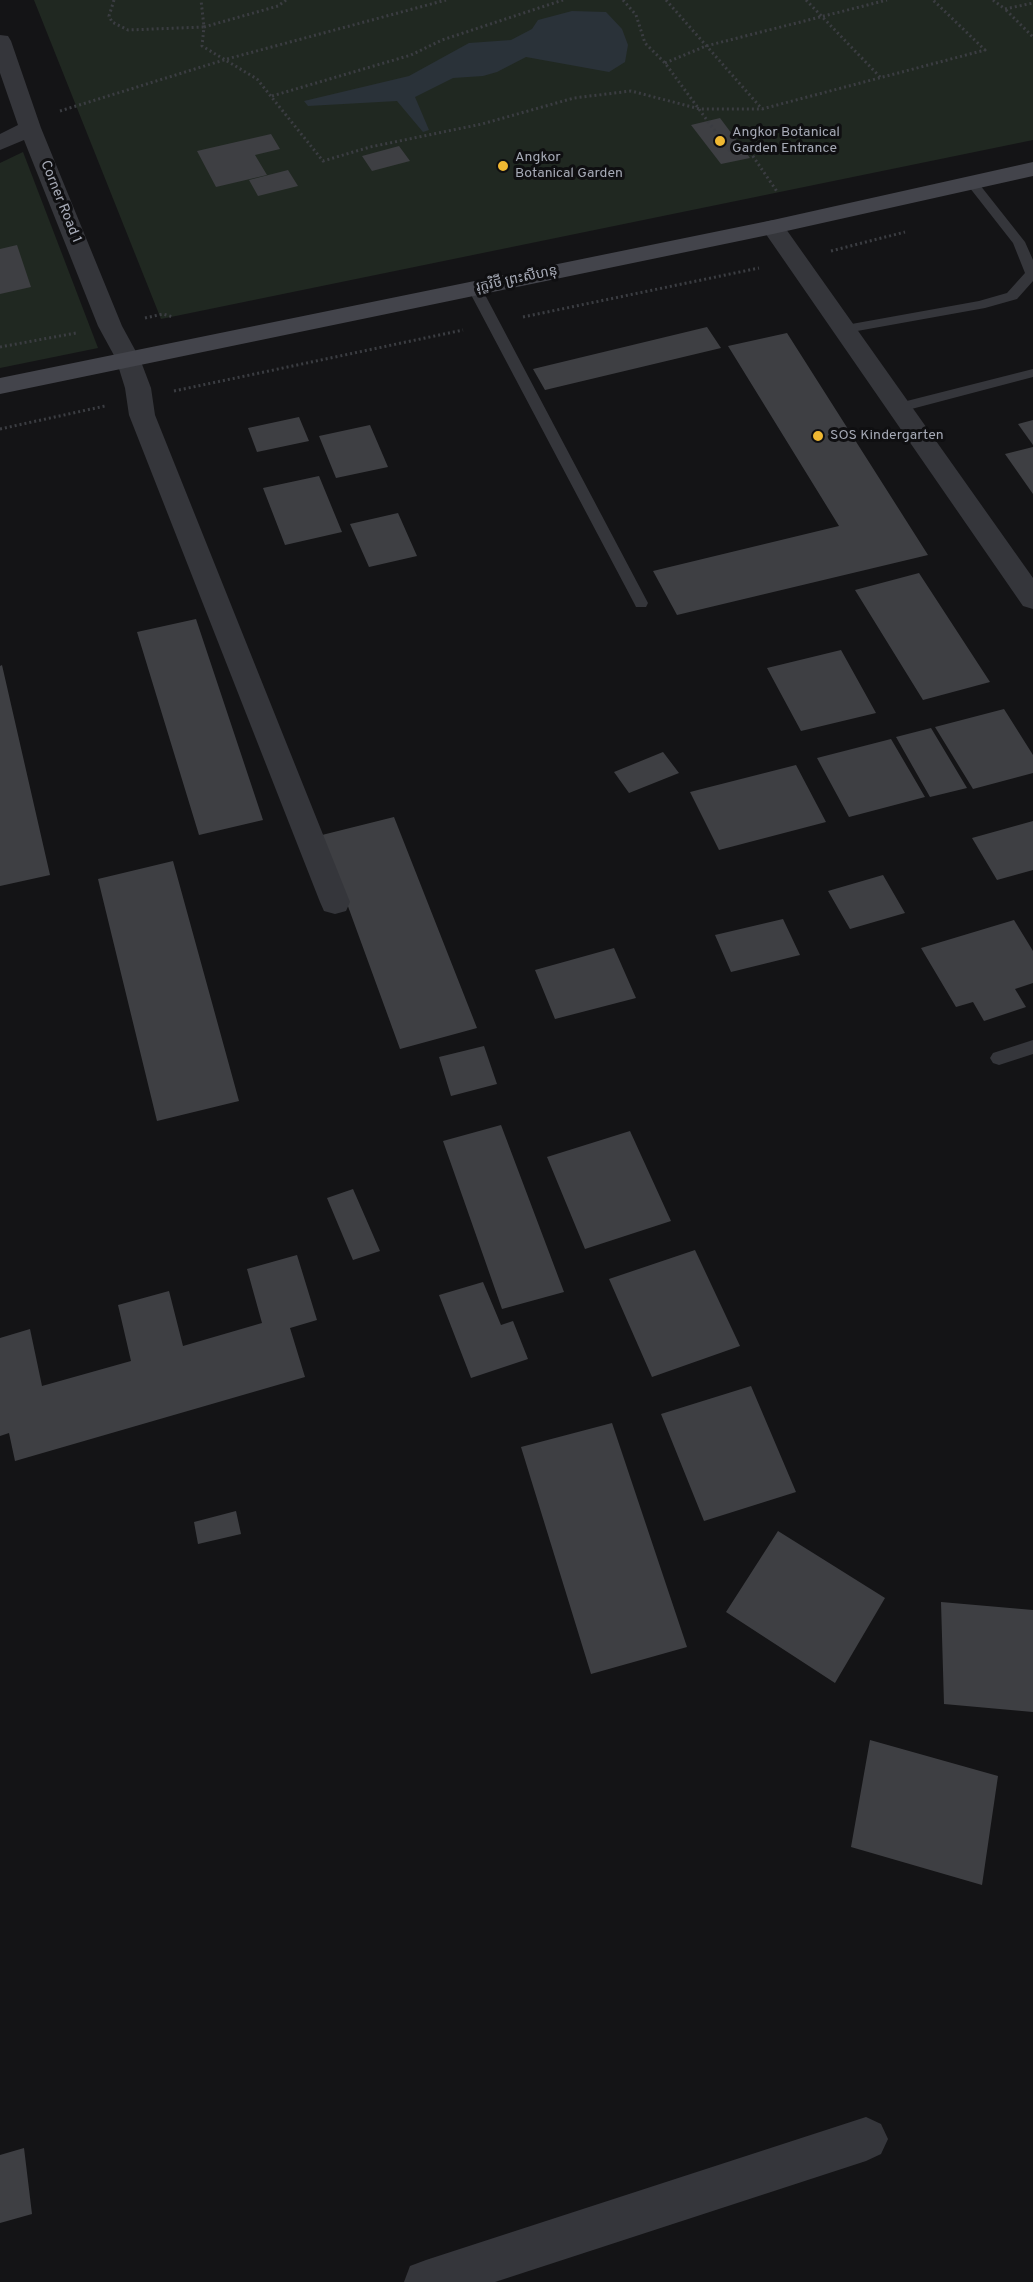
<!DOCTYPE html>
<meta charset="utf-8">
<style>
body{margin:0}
canvas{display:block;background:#141416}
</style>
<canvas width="1033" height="2282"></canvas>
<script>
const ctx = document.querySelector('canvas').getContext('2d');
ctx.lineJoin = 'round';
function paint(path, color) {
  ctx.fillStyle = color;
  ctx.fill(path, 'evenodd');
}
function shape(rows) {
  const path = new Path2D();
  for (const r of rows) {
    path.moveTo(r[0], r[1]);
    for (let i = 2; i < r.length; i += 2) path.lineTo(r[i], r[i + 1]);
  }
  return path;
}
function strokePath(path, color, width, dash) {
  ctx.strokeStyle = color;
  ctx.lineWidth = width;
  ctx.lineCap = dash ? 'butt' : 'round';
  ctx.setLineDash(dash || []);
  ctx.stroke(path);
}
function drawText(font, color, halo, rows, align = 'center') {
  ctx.font = font + ' Overpass,"Noto Sans Khmer",sans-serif';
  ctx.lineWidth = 6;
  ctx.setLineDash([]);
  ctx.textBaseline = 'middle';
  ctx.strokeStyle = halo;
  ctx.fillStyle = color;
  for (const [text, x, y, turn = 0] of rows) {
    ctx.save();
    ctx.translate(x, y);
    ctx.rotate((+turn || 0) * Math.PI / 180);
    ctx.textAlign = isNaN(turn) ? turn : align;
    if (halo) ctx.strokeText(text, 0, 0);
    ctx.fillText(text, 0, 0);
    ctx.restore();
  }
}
paint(shape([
 [34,0,1033,0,1033,140,161,319],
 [23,152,98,348,0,368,0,163]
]), '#202821');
paint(shape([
 [572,11,606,12,622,29,628,45,625,62,609,72,526,57,497,72,483,76,453,78,415,97,429,130,423,132,397,101,308,106,304,101,409,76,469,43,511,40,532,29,538,20]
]), '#2a3239');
paint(shape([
 [720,118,750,158,721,164,691,125],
 [271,134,280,149,255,155,267,175,216,187,197,151],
 [399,146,410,161,372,171,362,156],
 [288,170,298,186,258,196,249,180],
 [17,245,31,287,0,294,0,249],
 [707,327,721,348,545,390,533,369],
 [787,333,928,555,677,615,653,571,839,526,728,346],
 [299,417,309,441,257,452,248,428],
 [1033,420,1033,445,1018,424],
 [370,425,388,467,336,478,319,436],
 [1033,447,1033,494,1005,454],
 [319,476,342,532,285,545,263,488],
 [398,513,417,556,369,567,350,524],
 [919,573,990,682,923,700,855,590],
 [196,619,263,820,199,835,137,632],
 [841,650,876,713,801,731,767,668],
 [2,665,50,875,0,886,0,666],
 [1004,709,1033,755,1033,773,973,789,935,727],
 [931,728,967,788,930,797,896,737],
 [891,739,925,797,849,817,817,758],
 [663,752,679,773,629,793,614,772],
 [796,765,826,822,719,850,690,792],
 [394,817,477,1028,400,1049,322,835],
 [1033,821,1033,870,997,880,972,838],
 [173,861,239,1101,157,1121,98,879],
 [883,875,905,913,850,929,828,891],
 [783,919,800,955,731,972,715,935],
 [1014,920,1033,951,1033,983,1015,989,1026,1007,984,1021,973,1002,956,1007,921,948],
 [614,948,636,998,555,1019,535,970],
 [484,1046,497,1084,451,1096,439,1057],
 [501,1125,564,1292,502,1309,443,1141],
 [630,1131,671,1221,585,1249,547,1157],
 [353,1189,380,1251,353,1260,327,1198],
 [695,1250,740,1346,652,1377,609,1279],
 [297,1255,317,1320,290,1328,305,1377,15,1461,9,1433,0,1436,0,1338,30,1329,42,1386,131,1361,118,1305,169,1291,183,1346,262,1323,247,1269],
 [483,1282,501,1325,513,1321,528,1359,471,1378,439,1295],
 [751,1386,796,1492,704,1521,661,1414],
 [612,1423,687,1647,591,1674,521,1447],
 [236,1511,241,1534,198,1544,194,1522],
 [778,1531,885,1598,835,1683,726,1612],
 [941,1602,1033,1610,1033,1712,944,1704],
 [870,1740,998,1776,982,1885,851,1847],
 [24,2148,32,2214,0,2223,0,2155]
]), '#3e3f43');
strokePath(shape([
 [114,0,109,16,112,22,128,30,204,27,201,0],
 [286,0,278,6,204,27,202,46,257,79,323,161,370,147,482,124,574,98,631,91,700,109,762,109,985,50,933,0],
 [623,0,636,15,645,43,665,63,729,150,746,146,778,193],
 [666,0,762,109],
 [806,0,882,79],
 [993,0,1005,9,1033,3],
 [1006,10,1033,37],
 [665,63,706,46,887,0],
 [272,96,411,55,442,40,563,0],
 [60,111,227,59,446,0],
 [831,251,905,232],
 [523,317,759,268],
 [145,318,163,314,173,317],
 [0,347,76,333],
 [174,391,463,330],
 [0,429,105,406]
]), '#3b3d42', 3, [2, 3]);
paint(shape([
 [972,179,976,180,1025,242,1033,260,1033,281,1017,299,985,308,846,333,841,332,839,329,846,325,979,301,1007,293,1025,273,1013,243,966,183,972,179],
 [475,285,482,289,648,603,646,607,636,607,634,603,468,289,475,285],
 [1033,369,1033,377,900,412,893,407,895,404,1033,369],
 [1033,1040,1033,1054,999,1065,993,1063,990,1058,993,1053,1033,1040]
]), '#35363b');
paint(shape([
 [0,35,8,36,11,41,41,128,122,326,140,359,151,388,155,415,350,902,346,911,335,914,324,911,320,902,129,415,125,388,116,359,98,326,24,140,0,150,0,134,18,125,0,73,0,35],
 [773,220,781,222,1033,578,1033,609,1023,606,761,227,765,222,773,220],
 [866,2117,881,2124,888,2139,881,2154,866,2161,495,2282,404,2282,410,2266,426,2260,866,2117]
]), '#35363b');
paint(shape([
 [1033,162,1033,176,773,234,0,394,0,378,773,220,1033,162]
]), '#43444b');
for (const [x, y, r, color] of [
 [720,141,6,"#f0b832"],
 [503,166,6,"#f0b832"],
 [818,436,6,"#f0b832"]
]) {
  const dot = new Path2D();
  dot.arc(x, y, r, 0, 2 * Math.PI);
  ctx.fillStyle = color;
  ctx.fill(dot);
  strokePath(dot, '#0f0f11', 2);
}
drawText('14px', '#a6aab6', '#0f0f11', [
 ["Angkor Botanical",732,133],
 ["Garden Entrance",732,149],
 ["Angkor",515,158],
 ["Botanical Garden",515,174],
 ["SOS Kindergarten",830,436]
], 'left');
drawText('14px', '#a6aab6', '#0f0f11', [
 ["Corner Road 1",60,202,68],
 ["រុក្ខវិថី ព្រះសីហនុ",517,280,-12]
]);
</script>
